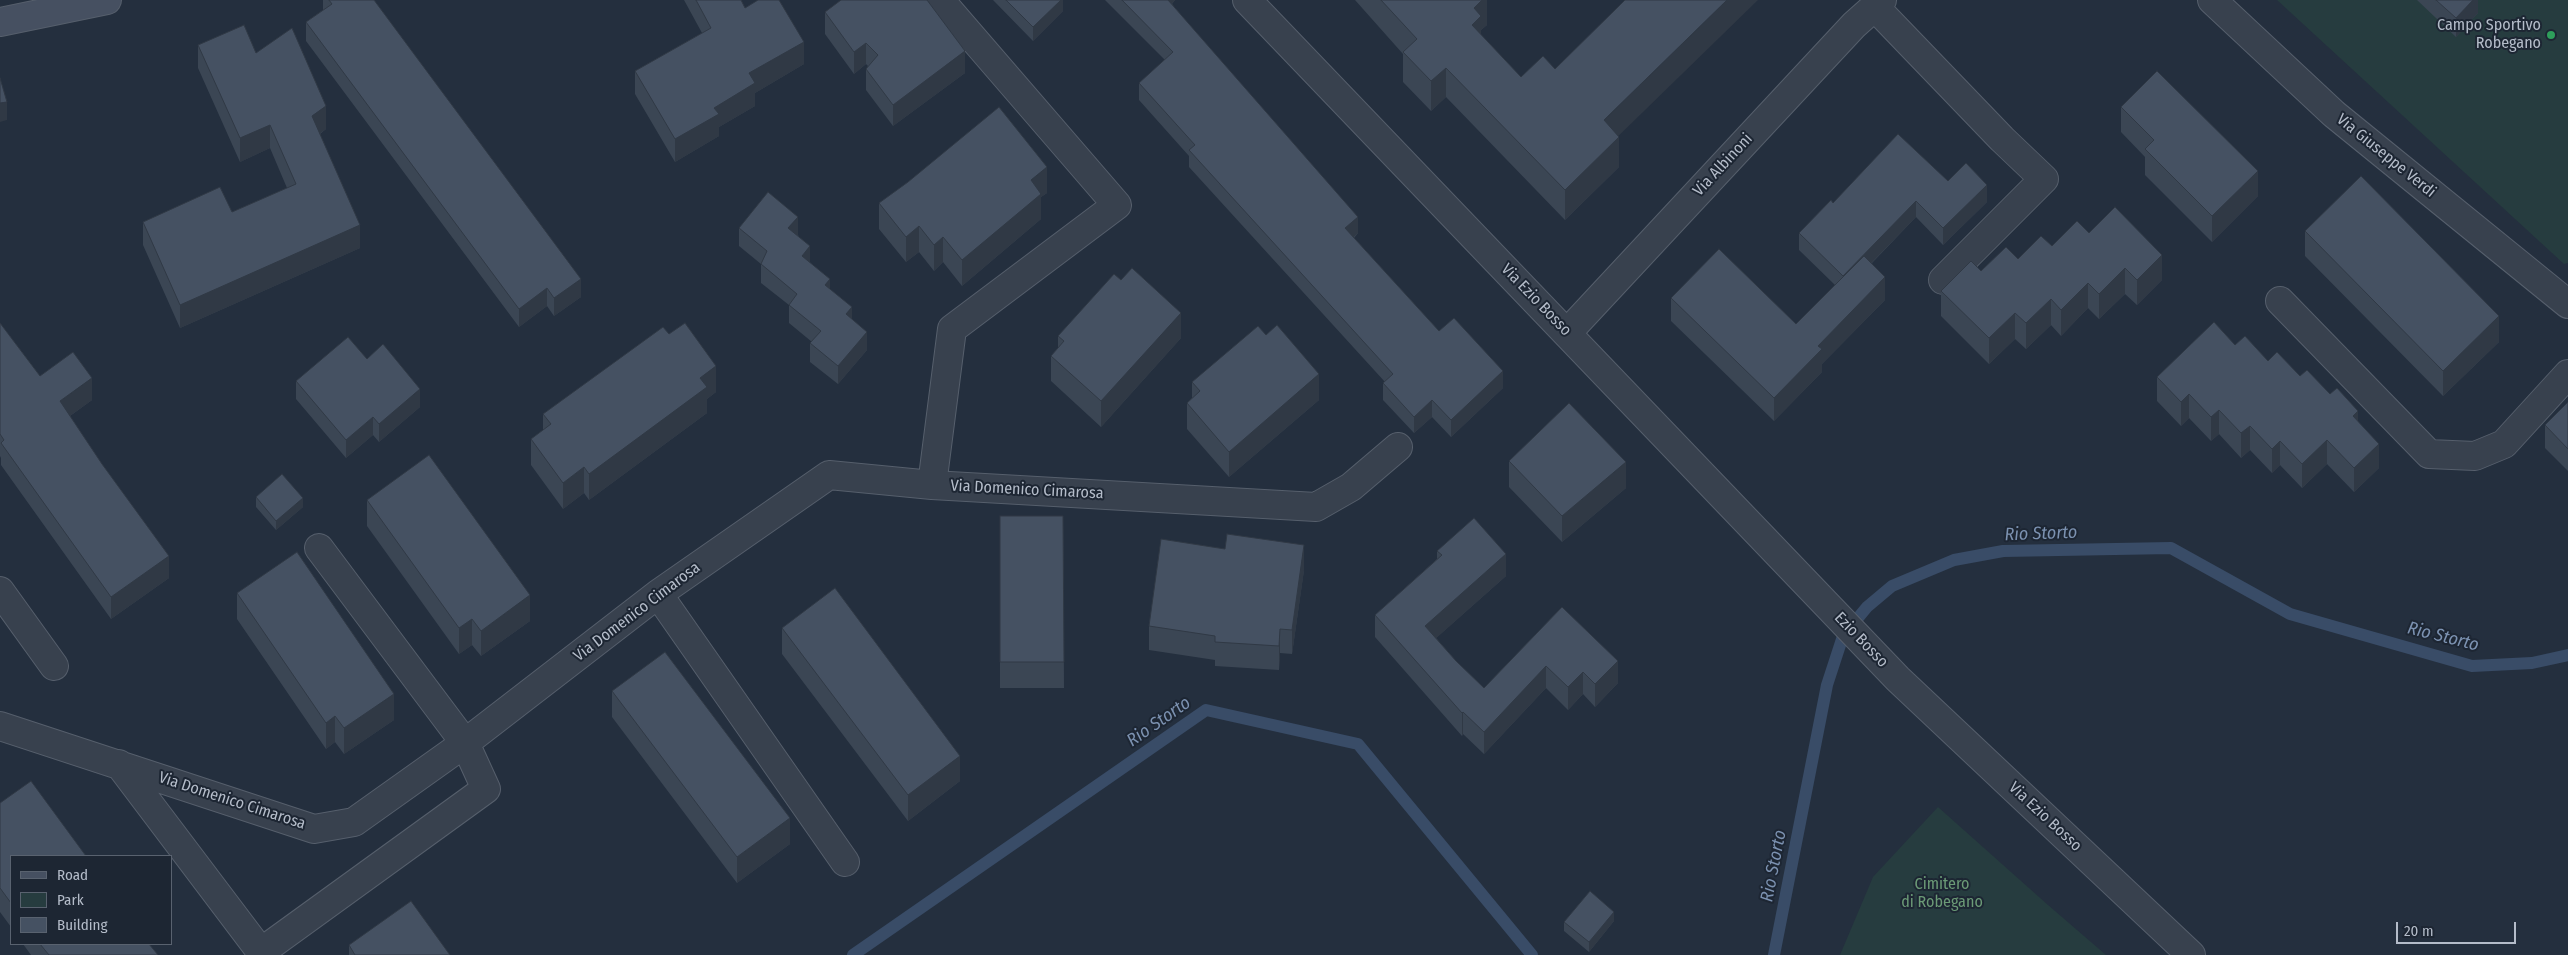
<!DOCTYPE html>
<style>
body{margin:0}
#map{position:relative;width:2568px;height:955px;overflow:hidden;background:#242f3e;font-family:"Fira Sans Condensed",sans-serif}
canvas{display:block}
.legend{position:absolute;left:10px;top:855px;width:162px;height:90px;box-sizing:border-box;background:#1d2633;border:1px solid #59626f;margin:0;padding:6px 9px;list-style:none;font-size:15px;color:#b4bcc9}
.legend li{display:flex;align-items:center;gap:10px;height:25px}
.legend b{width:25px;border:1px solid #59626f}
.scale{position:absolute;left:2396px;top:922px;width:120px;height:22px;box-sizing:border-box;border:2px solid #b4bcc9;border-top:0;padding-left:6px;font-size:15px;line-height:18px;white-space:nowrap;color:#b4bcc9;-webkit-text-stroke:4px #1d2633;paint-order:stroke}
</style>
<div id="map">
<canvas width="2568" height="955"></canvas>
<ul class="legend">
<li><b style="height:6px;background:#465061"></b>Road</li>
<li><b style="height:14px;background:#263c3f"></b>Park</li>
<li><b style="height:14px;background:#455162"></b>Building</li>
</ul>
<div class="scale">20 m</div>
</div>
<script>
const ctx = document.querySelector('canvas').getContext('2d');
ctx.lineJoin = 'round';
function paint(path, color) {
  ctx.fillStyle = color;
  ctx.fill(path, 'evenodd');
}
function shape(rows) {
  const path = new Path2D();
  for (const r of rows) {
    path.moveTo(r[0], r[1]);
    for (let i = 2; i < r.length; i += 2) path.lineTo(r[i], r[i + 1]);
  }
  return path;
}
function strokePath(path, color, width, dash) {
  ctx.strokeStyle = color;
  ctx.lineWidth = width;
  ctx.lineCap = dash ? 'butt' : 'round';
  ctx.setLineDash(dash || []);
  ctx.stroke(path);
}
function drawText(font, color, halo, rows, align = 'center') {
  ctx.font = font + ' "Fira Sans Condensed",sans-serif';
  ctx.lineWidth = 4;
  ctx.setLineDash([]);
  ctx.textBaseline = 'middle';
  ctx.strokeStyle = halo;
  ctx.fillStyle = color;
  for (const [text, x, y, turn = 0] of rows) {
    ctx.save();
    ctx.translate(x, y);
    ctx.rotate((+turn || 0) * Math.PI / 180);
    ctx.textAlign = isNaN(turn) ? turn : align;
    if (halo) ctx.strokeText(text, 0, 0);
    ctx.fillText(text, 0, 0);
    ctx.restore();
  }
}
paint(shape([
 [2277,0,2568,0,2568,263,2564,264],
 [1938,807,2048,905,2106,955,1840,955,1873,877]
]), '#263c3f');
strokePath(shape([
 [853,955,1206,710,1358,744,1532,955],
 [1774,955,1827,685,1843,636,1867,607,1892,586,1954,560,2003,551,2171,548,2290,614,2472,666,2532,663,2568,655]
]), '#394c67', 12);
const minor = shape([
 [1247,0,1898,679,2191,955],
 [2212,0,2334,114,2568,304],
 [1875,7,2002,139,2044,179,1943,280],
 [2280,301,2429,454,2475,456,2504,444,2568,374],
 [1567,333,1854,25,1882,0],
 [932,485,952,329,1117,205,940,0],
 [0,591,54,666],
 [658,594,845,862],
 [0,726,314,829,354,822,465,743,658,594,829,475,932,485,1316,507,1351,487,1398,447],
 [119,764,261,952,486,789,465,743,319,548]
]);
const secondary = shape([
 [0,22,107,0]
]);
strokePath(minor, '#565f6c', 30);
strokePath(secondary, '#565f6c', 30);
strokePath(minor, '#38414e', 28);
strokePath(secondary, '#465061', 28);
paint(shape([
 [323,0,374,0,581,297,554,316,547,306,519,327,306,41,306,22,323,10],
 [684,0,741,0,745,8,804,64,755,93,755,106,719,127,719,136,675,162,635,94,635,71,702,33],
 [993,0,1063,0,1063,11,1033,41],
 [1105,0,1175,0,1172,4,1358,233,1354,238,1439,331,1503,388,1451,437,1432,417,1414,433,1383,400,1383,383,1385,382,1189,167,1189,156,1139,100,1139,83,1165,60],
 [1355,0,1487,0,1487,25,1481,30,1481,35,1521,77,1618,136,1619,167,1565,220,1446,97,1431,111,1403,82,1403,54],
 [2417,0,2478,0,2478,13,2456,37],
 [825,12,965,73,893,126,866,90,866,69,868,66,866,64,854,74,825,34],
 [198,45,256,53,326,129,320,134,360,248,180,328,143,245,143,222,232,212,287,188,270,148,240,162,198,68],
 [2121,107,2258,196,2212,242,2145,175,2145,157,2121,132],
 [1948,181,1987,202,1943,245,1916,217,1872,263,1885,300,1822,364,1822,372,1774,421,1671,321,1671,298,1796,324,1835,285,1799,250,1799,233,1833,203],
 [1047,193,1041,197,1041,219,962,286,943,262,934,271,919,252,906,262,879,229,879,203],
 [739,228,798,235,810,263,852,319,867,350,838,384,810,362,810,343,812,342,789,323,789,305,761,283,761,264,739,246],
 [2305,231,2499,342,2443,396,2305,256],
 [2089,233,2162,280,2137,305,2125,294,2099,319,2088,308,2061,336,2051,325,2026,349,2015,339,1989,364,1941,316,1941,291,1981,271,2018,259],
 [0,323,40,376,92,400,70,416,169,578,111,619,1,465,1,458,0,456],
 [669,334,716,392,707,399,707,413,589,500,584,493,563,509,531,465,531,439,543,430,543,414],
 [1058,336,1181,338,1101,427,1051,381,1051,356,1058,348],
 [2235,345,2300,376,2330,394,2358,422,2379,468,2354,492,2327,464,2302,488,2280,465,2272,473,2250,450,2241,458,2219,434,2211,441,2189,418,2181,426,2157,401,2157,377],
 [367,359,420,407,379,442,373,435,346,458,296,399,296,381],
 [1192,382,1319,400,1229,477,1187,429,1187,403,1192,398],
 [2568,402,2568,471,2545,448,2545,425],
 [1509,461,1626,488,1562,542,1509,487],
 [256,497,303,507,276,530,256,507],
 [367,500,530,621,481,656,472,645,459,654,367,526],
 [1000,516,1063,516,1064,688,1000,688],
 [1437,551,1506,576,1436,638,1456,661,1484,688,1562,607,1618,683,1595,707,1583,694,1568,710,1546,688,1484,754,1463,734,1462,736,1375,637,1375,615,1437,559],
 [1304,570,1292,654,1280,653,1279,670,1215,666,1215,660,1149,650,1149,626],
 [237,593,394,720,344,754,335,742,326,749,237,619],
 [782,628,960,781,908,821,782,654],
 [612,691,790,844,737,883,612,717],
 [0,803,11,856,11,927,0,912],
 [1614,921,1589,952,1564,931,1564,922],
 [23,944,149,944,158,955,31,955],
 [349,945,450,955,349,955]
]), '#3b4654');
paint(shape([
 [1061,0,1063,0,1063,11,1033,41,1033,27],
 [1164,0,1175,0,1164,12],
 [1482,0,1487,0,1487,25,1481,30,1481,45,1472,25,1474,8],
 [1727,0,1758,0,1604,150,1604,120],
 [2473,0,2478,0,2478,13,2456,37,2456,18],
 [804,42,804,64,755,93,755,106,719,127,719,136,675,162,675,139,714,108,749,73],
 [866,43,866,64,854,74,854,52],
 [965,51,965,73,893,126,893,105],
 [1446,68,1446,97,1431,111,1431,81],
 [7,102,7,120,0,122,0,103],
 [326,106,326,129,312,139,312,116],
 [270,125,270,148,240,162,240,138],
 [1619,137,1619,167,1565,220,1565,190],
 [1047,167,1047,193,1041,197,1041,219,962,286,962,260,1031,180],
 [2258,171,2258,196,2212,242,2212,216],
 [1987,185,1987,202,1943,245,1943,228],
 [1916,201,1916,217,1843,292,1843,276],
 [798,217,798,235,788,246,788,228],
 [1358,217,1358,233,1345,245,1345,228],
 [360,225,360,248,180,328,180,305],
 [919,226,919,252,906,262,906,237],
 [943,237,943,262,934,271,934,245],
 [810,246,810,265,802,256],
 [2162,255,2162,280,2137,305,2137,280],
 [2125,268,2125,294,2099,319,2099,294],
 [1885,277,1885,300,1822,364,1822,372,1774,421,1774,398,1818,346],
 [581,279,581,297,554,316,554,298],
 [830,279,830,297,825,285],
 [2088,283,2088,308,2061,336,2061,310],
 [547,288,547,306,519,327,519,309],
 [2051,299,2051,325,2026,349,2026,323],
 [852,307,852,326,846,314],
 [1181,313,1181,338,1101,427,1101,401],
 [2015,313,2015,339,1989,364,1989,338],
 [2499,316,2499,342,2443,396,2443,371],
 [867,332,867,350,838,384,838,366],
 [716,366,716,392,707,399,707,413,589,500,589,474,700,378],
 [1503,371,1503,388,1451,437,1451,420],
 [1319,374,1319,400,1229,477,1229,452],
 [92,378,92,400,60,423,60,401],
 [420,389,420,407,379,442,379,424],
 [2189,394,2189,418,2181,426,2181,402],
 [1432,400,1432,417,1414,433,1414,417],
 [2219,410,2219,434,2211,441,2211,417],
 [2358,411,2358,435,2353,416],
 [373,417,373,435,346,458,346,440],
 [2250,426,2250,450,2241,458,2241,433],
 [2327,440,2327,464,2302,488,2302,464],
 [2280,441,2280,465,2272,473,2272,449],
 [2379,444,2379,468,2354,492,2354,468],
 [1626,462,1626,488,1562,542,1562,516],
 [584,467,584,493,563,509,563,483],
 [303,498,303,507,276,530,276,521],
 [1304,545,1304,570,1292,654,1292,630],
 [1506,554,1506,576,1425,648,1425,626],
 [169,556,169,578,111,619,111,597],
 [530,595,530,621,481,656,481,631],
 [472,619,472,645,459,654,459,628],
 [1280,629,1280,653,1279,670,1279,646],
 [1618,661,1618,683,1595,707,1595,684],
 [1546,666,1546,688,1484,754,1484,732],
 [1583,672,1583,694,1568,710,1568,687],
 [394,694,394,720,344,754,344,728],
 [1463,712,1463,734,1462,736,1462,713],
 [335,716,335,742,326,749,326,723],
 [960,756,960,781,908,821,908,795],
 [790,818,790,844,737,883,737,857],
 [1614,912,1614,921,1589,952,1589,942]
]), '#303945');
const building = shape([
 [329,0,374,0,581,279,554,298,547,288,519,309,306,22,332,4,329,0],
 [696,0,741,0,745,8,758,0,779,0,804,42,749,73,755,83,714,108,719,114,675,139,635,71,711,28,696,0],
 [841,0,927,0,965,51,893,105,866,69,878,55,866,43,854,52,825,12,841,0],
 [1006,0,1061,0,1033,27,1006,0],
 [1122,0,1168,0,1358,217,1345,228,1439,331,1454,318,1503,371,1451,420,1432,400,1414,417,1383,383,1393,374,1189,150,1195,145,1139,83,1173,52,1122,0],
 [1381,0,1482,0,1474,8,1481,16,1472,25,1521,77,1543,56,1555,69,1625,0,1727,0,1604,120,1619,137,1565,190,1446,68,1431,81,1403,52,1417,39,1381,0],
 [2436,0,2473,0,2456,18,2436,0],
 [244,25,256,53,292,28,326,106,312,116,360,225,180,305,143,222,220,187,232,212,296,184,270,125,240,138,198,45,244,25],
 [2157,71,2258,171,2212,216,2145,149,2154,140,2121,107,2157,71],
 [0,78,7,102,0,103,0,78],
 [999,107,1047,167,1031,180,1041,194,962,260,943,237,934,245,919,226,906,237,879,203,908,182,999,107],
 [1898,134,1948,181,1966,163,1987,185,1943,228,1916,201,1843,276,1799,233,1831,200,1833,203,1898,134],
 [2361,176,2499,316,2443,371,2305,231,2361,176],
 [768,192,798,217,788,228,810,246,802,256,830,279,825,285,852,307,846,314,867,332,838,366,810,343,821,331,789,305,797,294,761,264,767,251,739,228,768,192],
 [2115,207,2162,255,2137,280,2125,268,2099,294,2088,283,2061,310,2051,299,2026,323,2015,313,1989,338,1941,291,1971,261,1981,271,2006,247,2018,259,2041,236,2052,246,2077,221,2089,233,2115,207],
 [1719,249,1796,324,1864,256,1885,277,1818,346,1822,349,1774,398,1671,298,1719,249],
 [1132,268,1181,313,1101,401,1051,356,1064,341,1058,336,1114,274,1121,280,1132,268],
 [2214,322,2235,345,2245,336,2268,361,2277,352,2300,376,2307,370,2330,394,2337,388,2358,411,2353,416,2379,444,2354,468,2327,440,2302,464,2280,441,2272,449,2250,426,2241,433,2219,410,2211,417,2189,394,2181,402,2157,377,2214,322],
 [0,323,40,376,73,352,92,378,60,401,102,464,169,556,111,597,1,443,4,440,0,434,0,323],
 [685,323,716,366,700,378,707,387,589,474,584,467,563,483,531,439,551,424,543,414,663,327,669,334,685,323],
 [1277,325,1319,374,1229,452,1187,403,1200,391,1192,382,1258,326,1266,335,1277,325],
 [348,337,367,359,383,344,420,389,379,424,373,417,346,440,296,381,348,337],
 [2568,402,2568,449,2545,425,2568,402],
 [1569,403,1626,462,1562,516,1509,461,1569,403],
 [429,455,530,595,481,631,472,619,459,628,367,500,429,455],
 [282,474,303,498,276,521,256,497,282,474],
 [1000,516,1063,516,1064,662,1000,662,1000,516],
 [1474,518,1506,554,1425,626,1456,661,1484,688,1562,607,1618,661,1595,684,1583,672,1568,687,1546,666,1484,732,1463,712,1462,713,1375,615,1442,555,1437,551,1474,518],
 [1227,534,1304,545,1292,630,1280,629,1279,646,1215,642,1215,636,1149,626,1161,539,1225,549,1227,534],
 [297,552,394,694,344,728,335,716,326,723,237,593,297,552],
 [835,588,960,756,908,795,782,628,835,588],
 [665,652,790,818,737,857,612,691,665,652],
 [31,781,86,856,11,856,11,903,0,888,0,803,31,781],
 [1590,891,1614,912,1589,942,1564,922,1590,891],
 [411,901,450,955,355,955,349,945,411,901],
 [40,944,149,944,158,955,49,955,40,944]
]);
paint(building, '#455162');
strokePath(building, '#303945', 1);
for (const [x, y, r, color] of [
 [2551,35,5,"#2e9e5b"]
]) {
  const dot = new Path2D();
  dot.arc(x, y, r, 0, 2 * Math.PI);
  ctx.fillStyle = color;
  ctx.fill(dot);
  strokePath(dot, '#1d2633', 2);
}
drawText('16px', '#b4bcc9', '#1d2633', [
 ["Campo Sportivo",2541,26],
 ["Robegano",2541,44]
], 'right');
drawText('16px', '#b4bcc9', '#1d2633', [
 ["Via Giuseppe Verdi",2386,156,39],
 ["Via Albinoni",1723,165,-47],
 ["Via Ezio Bosso",1536,300,46],
 ["Via Domenico Cimarosa",1027,490,3],
 ["Via Domenico Cimarosa",637,612,-37],
 ["Ezio Bosso",1861,640,46],
 ["Via Domenico Cimarosa",232,801,18],
 ["Via Ezio Bosso",2045,817,43]
]);
drawText('16px', '#6b9a76', '#1d2633', [
 ["Cimitero",1942,885],
 ["di Robegano",1942,903]
]);
drawText('italic 18px', '#7c92b1', '#1d2633', [
 ["Rio Storto",2041,534,-2],
 ["Rio Storto",2443,637,14],
 ["Rio Storto",1159,722,-35],
 ["Rio Storto",1774,866,-79]
]);
</script>
